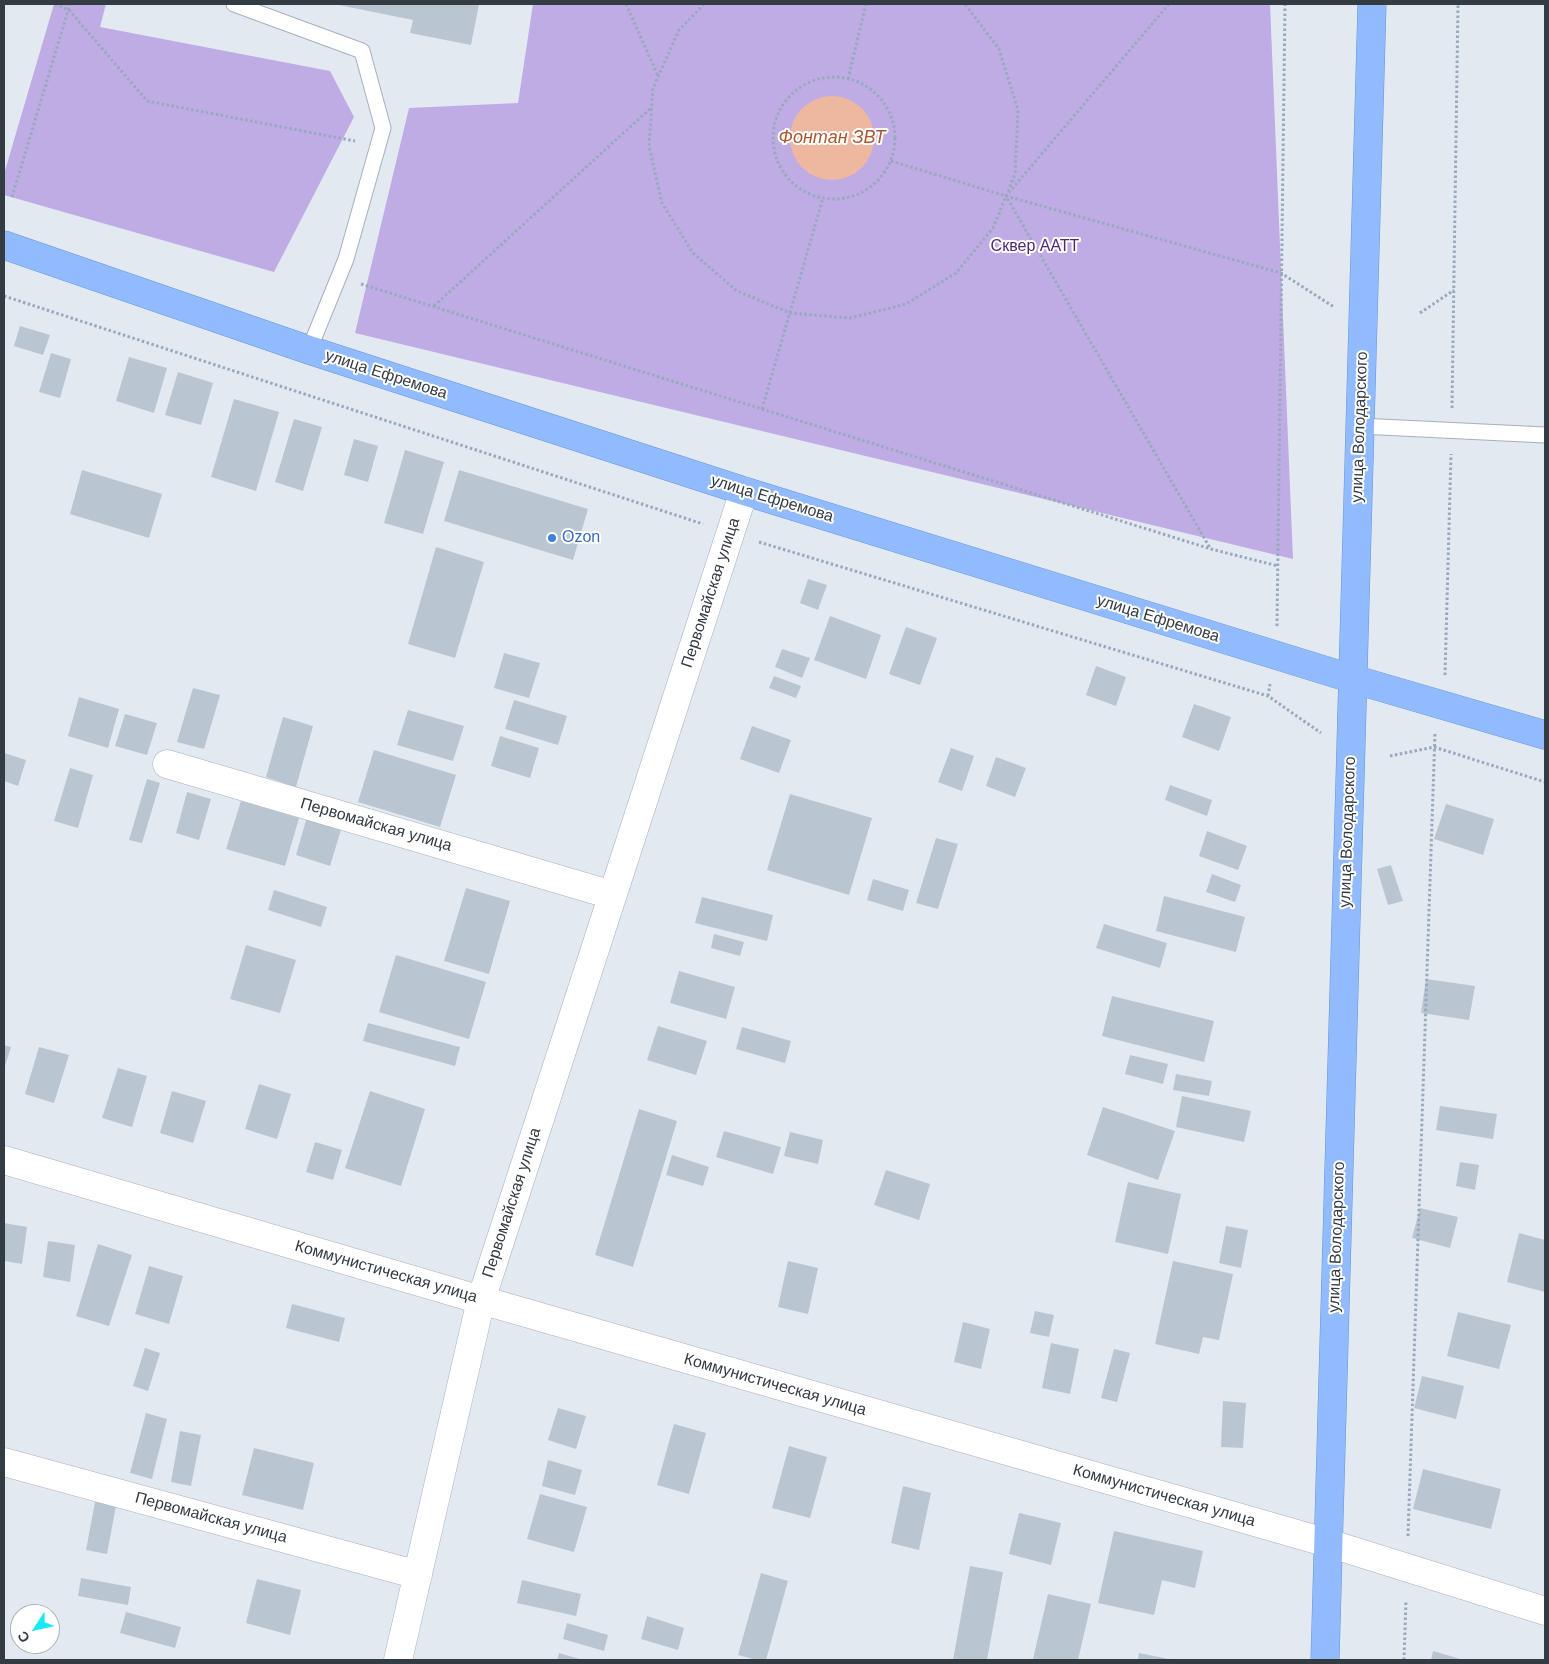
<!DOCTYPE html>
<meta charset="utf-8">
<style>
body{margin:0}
#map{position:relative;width:1549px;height:1664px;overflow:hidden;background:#e3e9f1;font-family:Helvetica,sans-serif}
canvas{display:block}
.frame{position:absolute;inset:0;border:5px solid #333b43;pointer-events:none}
.north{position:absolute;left:10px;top:1604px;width:50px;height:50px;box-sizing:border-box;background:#fff;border:1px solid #adb1b4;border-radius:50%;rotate:235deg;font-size:14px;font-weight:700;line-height:20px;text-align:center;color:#333b43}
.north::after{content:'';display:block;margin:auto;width:18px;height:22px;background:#16ebf5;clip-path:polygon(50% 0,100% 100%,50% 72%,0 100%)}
</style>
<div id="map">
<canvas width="1549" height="1664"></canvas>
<div class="frame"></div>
<div class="north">С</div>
</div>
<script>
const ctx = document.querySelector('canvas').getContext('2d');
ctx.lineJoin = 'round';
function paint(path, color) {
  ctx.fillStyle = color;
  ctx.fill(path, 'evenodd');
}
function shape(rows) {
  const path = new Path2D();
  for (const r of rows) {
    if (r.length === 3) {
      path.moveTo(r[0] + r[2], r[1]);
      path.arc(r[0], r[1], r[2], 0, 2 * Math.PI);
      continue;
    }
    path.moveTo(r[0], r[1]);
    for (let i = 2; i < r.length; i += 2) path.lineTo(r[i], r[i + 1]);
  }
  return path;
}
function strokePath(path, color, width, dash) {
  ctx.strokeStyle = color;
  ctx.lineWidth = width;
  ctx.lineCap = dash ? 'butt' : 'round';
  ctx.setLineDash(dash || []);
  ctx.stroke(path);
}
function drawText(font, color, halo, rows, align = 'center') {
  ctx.font = font + ' Helvetica,sans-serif';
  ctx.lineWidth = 4;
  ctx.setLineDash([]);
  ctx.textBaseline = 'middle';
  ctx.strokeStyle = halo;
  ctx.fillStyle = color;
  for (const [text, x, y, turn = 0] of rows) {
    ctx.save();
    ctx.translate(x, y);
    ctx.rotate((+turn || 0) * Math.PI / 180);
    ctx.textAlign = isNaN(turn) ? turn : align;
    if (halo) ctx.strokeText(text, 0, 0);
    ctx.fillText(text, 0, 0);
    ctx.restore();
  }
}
paint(shape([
 [54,4,106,4,100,27,330,71,354,117,274,272,4,195,4,174],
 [533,4,1270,4,1293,559,355,333,409,108,518,103]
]), '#c0ace5');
paint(shape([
 [832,138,42]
]), '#eeb79f');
paint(shape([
 [334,4,479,4,471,45,410,33,413,20],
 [20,326,50,335,43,355,14,346],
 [51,353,71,359,60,398,39,392],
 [129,357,167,368,154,413,116,401],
 [178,372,213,383,201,425,165,415],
 [234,399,279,412,256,491,211,477],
 [294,419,322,427,303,491,275,482],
 [354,439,378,446,368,482,344,475],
 [405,450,444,462,423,534,384,523],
 [82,470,162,494,149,538,70,514],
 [459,470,588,509,573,560,444,521],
 [436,547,484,562,455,658,408,644],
 [808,579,827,585,818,610,800,603],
 [830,616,881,635,866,679,814,660],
 [906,627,937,638,920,685,889,674],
 [782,649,810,658,802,678,775,667],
 [504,653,540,663,529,698,494,688],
 [1096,666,1126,677,1116,706,1086,695],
 [774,676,801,686,796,698,769,688],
 [193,688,220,695,204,749,177,742],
 [79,697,119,709,108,748,68,736],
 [514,700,567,716,558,745,505,729],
 [1194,704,1231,717,1219,751,1182,737],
 [408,710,464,726,453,761,397,745],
 [125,714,157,723,147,755,115,746],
 [283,717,313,726,296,787,266,777],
 [752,726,791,740,779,773,740,759],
 [500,736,539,748,530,778,491,766],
 [951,748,974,756,962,791,938,782],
 [374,750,456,775,440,827,358,802],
 [4,753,26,760,18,786,4,781],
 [996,757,1026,768,1015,797,986,786],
 [70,768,93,775,78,828,54,821],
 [147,779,160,783,142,843,129,840],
 [1170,785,1212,800,1207,816,1165,800],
 [187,792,211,799,199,840,176,833],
 [790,794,872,818,849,895,767,870],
 [241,801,299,818,285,866,226,849],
 [1446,804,1494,819,1483,855,1434,839],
 [309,810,344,820,330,866,296,855],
 [1207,831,1247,846,1238,870,1199,856],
 [936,838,958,844,938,909,916,903],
 [1391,865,1403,901,1388,905,1377,869],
 [1212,874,1241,885,1235,902,1206,892],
 [873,879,909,890,903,911,867,900],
 [466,888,510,901,489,974,444,961],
 [274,890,327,907,321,927,268,910],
 [1164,896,1245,917,1236,952,1156,931],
 [702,897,773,915,767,941,695,923],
 [1104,924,1167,943,1160,968,1096,948],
 [714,934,744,942,740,956,711,948],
 [246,945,296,960,280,1013,230,999],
 [396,955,486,982,469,1039,379,1012],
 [679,971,735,987,726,1019,670,1003],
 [1426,979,1475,986,1469,1020,1421,1013],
 [1112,996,1214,1021,1204,1062,1102,1036],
 [368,1023,460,1047,455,1066,363,1041],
 [658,1026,707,1041,696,1075,647,1060],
 [742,1027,791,1041,785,1063,736,1049],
 [4,1045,11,1047,4,1069],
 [39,1047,69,1055,54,1103,25,1094],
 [1130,1055,1168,1064,1163,1084,1125,1074],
 [118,1068,147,1076,132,1127,102,1118],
 [1176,1074,1212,1081,1209,1096,1173,1090],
 [259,1084,291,1094,277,1139,245,1129],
 [172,1091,206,1101,193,1143,160,1133],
 [370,1091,425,1109,401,1186,345,1168],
 [1182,1096,1251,1111,1244,1142,1176,1127],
 [1440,1106,1497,1114,1493,1139,1436,1130],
 [1103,1107,1175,1131,1158,1180,1087,1155],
 [639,1109,677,1121,633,1267,595,1255],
 [724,1131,781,1147,773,1174,716,1157],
 [790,1132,823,1140,818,1164,784,1156],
 [315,1142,342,1150,333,1180,306,1172],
 [672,1155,709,1167,703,1186,666,1175],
 [1460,1162,1479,1165,1475,1190,1456,1186],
 [886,1170,930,1184,919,1220,874,1205],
 [1128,1182,1181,1194,1168,1254,1115,1242],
 [1420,1208,1458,1217,1450,1248,1412,1238],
 [4,1223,27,1227,22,1264,4,1261],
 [1226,1226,1248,1230,1241,1268,1219,1263],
 [1519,1233,1545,1240,1545,1292,1507,1282],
 [48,1241,75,1245,70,1282,43,1277],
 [98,1244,132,1255,109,1326,76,1316],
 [788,1261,818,1268,808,1314,778,1307],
 [1173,1261,1233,1274,1219,1340,1203,1337,1199,1354,1155,1344],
 [149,1266,183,1276,169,1324,135,1314],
 [292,1304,345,1318,339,1342,286,1328],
 [1035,1311,1054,1315,1049,1337,1030,1333],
 [1458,1312,1511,1325,1499,1369,1447,1356],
 [963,1322,990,1329,981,1369,954,1362],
 [1051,1343,1079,1349,1070,1394,1042,1388],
 [145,1348,160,1353,148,1391,133,1386],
 [1114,1349,1130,1353,1117,1402,1101,1398],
 [1422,1376,1464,1386,1456,1419,1414,1408],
 [1223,1401,1246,1403,1243,1448,1221,1447],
 [558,1408,586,1416,576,1449,548,1440],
 [146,1413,167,1419,152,1479,130,1473],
 [674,1424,706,1433,689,1494,657,1485],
 [180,1431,201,1435,191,1486,171,1482],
 [789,1446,827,1457,810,1518,772,1508],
 [254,1448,314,1463,303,1510,242,1495],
 [548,1460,582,1470,575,1495,542,1486],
 [1423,1469,1501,1489,1491,1529,1413,1509],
 [903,1486,931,1493,919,1550,891,1543],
 [540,1494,587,1507,574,1552,527,1539],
 [95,1502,116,1506,107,1554,86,1550],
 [1019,1513,1061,1523,1051,1565,1009,1554],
 [1114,1531,1203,1551,1195,1588,1162,1580,1154,1615,1098,1603],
 [970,1566,1003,1572,987,1660,953,1660],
 [761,1573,788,1581,766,1660,757,1660,738,1655],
 [81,1578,131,1587,128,1605,78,1596],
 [257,1579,301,1590,290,1635,246,1623],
 [522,1580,581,1594,576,1616,517,1603],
 [1048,1594,1091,1604,1078,1660,1033,1659],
 [126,1612,181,1627,175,1648,120,1633],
 [647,1616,684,1628,678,1650,641,1639],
 [567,1623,608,1635,604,1651,563,1639],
 [1433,1651,1464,1660,1431,1660],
 [559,1653,583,1660,557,1660],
 [1139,1653,1169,1659,1169,1660,1138,1660]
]), '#b9c6d2');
const service = shape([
 [234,4,362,51,383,128,346,259,309,350],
 [1360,426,1545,435]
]);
const minor = shape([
 [167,764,612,895],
 [4,1160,481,1300,1328,1543,1545,1611],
 [4,1462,418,1575],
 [398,1660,481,1300,744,491]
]);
const primary = shape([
 [4,245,309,350,744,491,1353,679,1545,735],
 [1325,1660,1372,4]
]);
strokePath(service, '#a6b0bc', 17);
strokePath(minor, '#a6b0bc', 29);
strokePath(primary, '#6295e0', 29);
strokePath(shape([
 [55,4,69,10,147,101,355,141],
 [626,4,658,76],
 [704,4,679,30,653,88,649,146,662,203,693,253,737,291,790,313,850,318,906,304,956,273,993,228,1015,174,1018,110,999,49,965,4],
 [1169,4,1006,196,1210,548],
 [834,138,61],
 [848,79,866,4],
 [891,161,1006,196,1281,273,1334,307],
 [12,197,70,4],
 [361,284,1211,549,1278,566],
 [4,296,703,524],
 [434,306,652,107],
 [1420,313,1454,290],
 [1452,408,1458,4],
 [762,409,823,198],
 [759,542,1268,696,1321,733],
 [1277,626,1285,4],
 [1445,675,1451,454],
 [1268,696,1270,684],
 [1390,756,1434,747,1545,782],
 [1408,1536,1435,733],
 [1404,1660,1406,1600]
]), '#98a9be', 3, [2.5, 2.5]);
strokePath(service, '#fff', 15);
strokePath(minor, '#fff', 28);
strokePath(primary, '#91bbfc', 28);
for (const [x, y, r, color] of [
 [552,538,5,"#3f7fe0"]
]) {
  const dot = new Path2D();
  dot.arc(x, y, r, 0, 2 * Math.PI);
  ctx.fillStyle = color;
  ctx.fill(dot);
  strokePath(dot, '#fff', 2);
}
drawText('16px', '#4f2972', '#fff', [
 ["Сквер ААТТ",1035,247]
]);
drawText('16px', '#333b43', '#fff', [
 ["улица Ефремова",386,375,18],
 ["улица Володарского",1360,427,-88],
 ["улица Ефремова",772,499,17],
 ["Первомайская улица",711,593,-72],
 ["улица Ефремова",1158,619,17],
 ["Первомайская улица",376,825,16],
 ["улица Володарского",1348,832,-88],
 ["Первомайская улица",512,1203,-72],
 ["улица Володарского",1337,1237,-88],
 ["Коммунистическая улица",386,1272,16],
 ["Коммунистическая улица",775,1385,16],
 ["Коммунистическая улица",1164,1496,16],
 ["Первомайская улица",211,1518,15]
]);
drawText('16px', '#366cbe', '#fff', [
 ["Ozon",562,538]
], 'left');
drawText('italic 18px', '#ab5730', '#fff', [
 ["Фонтан ЗВТ",832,138]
]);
</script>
